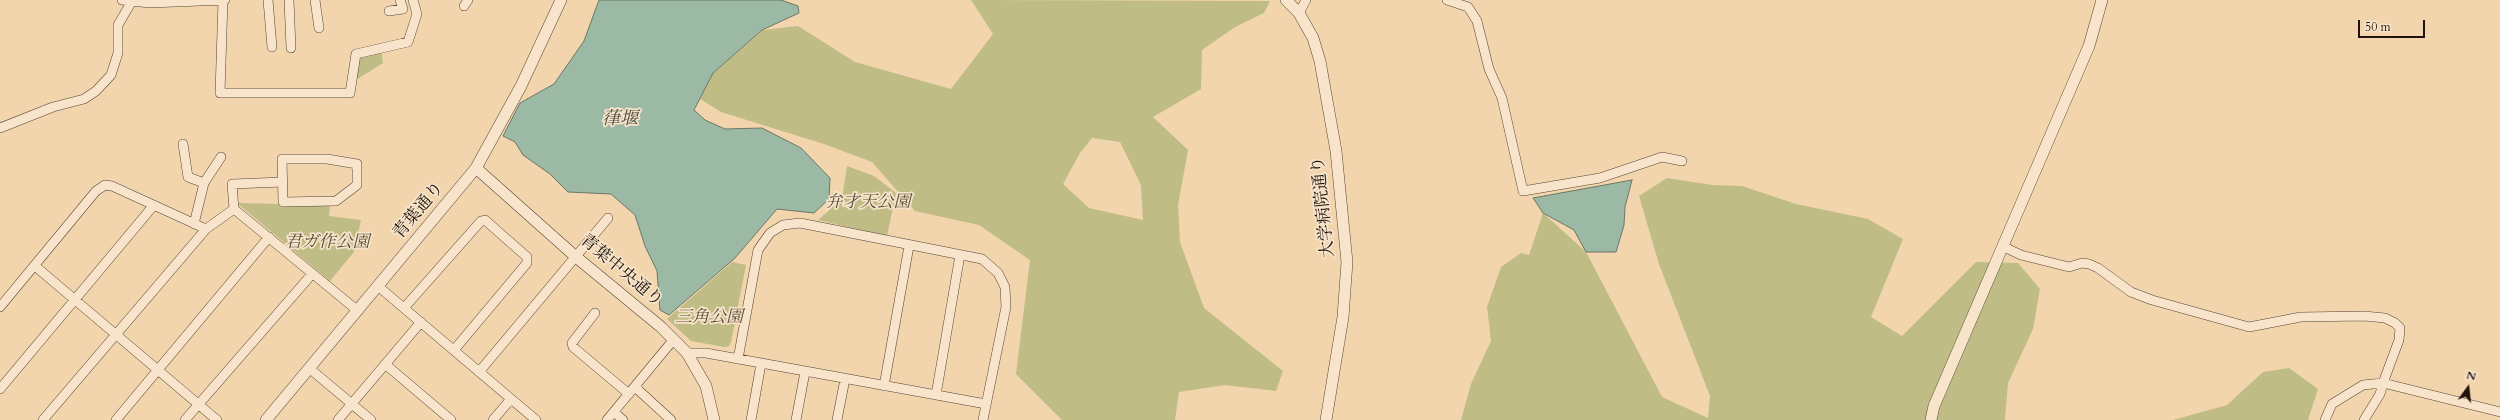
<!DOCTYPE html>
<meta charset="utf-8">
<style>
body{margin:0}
#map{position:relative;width:2500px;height:420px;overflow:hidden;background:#f2d5ad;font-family:Cardo,serif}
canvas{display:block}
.north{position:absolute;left:2448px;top:368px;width:40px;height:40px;-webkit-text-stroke:3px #f7e4ca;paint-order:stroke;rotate:15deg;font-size:11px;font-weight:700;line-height:16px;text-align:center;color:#1f130b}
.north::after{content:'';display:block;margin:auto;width:14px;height:18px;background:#1f130b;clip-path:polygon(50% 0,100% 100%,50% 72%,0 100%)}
.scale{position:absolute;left:2358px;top:20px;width:67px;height:18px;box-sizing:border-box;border:2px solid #1f130b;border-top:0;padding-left:5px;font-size:12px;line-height:14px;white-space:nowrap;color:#1f130b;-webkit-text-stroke:3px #f7e4ca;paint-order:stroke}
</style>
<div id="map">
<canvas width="2500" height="420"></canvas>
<div class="north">N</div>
<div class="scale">50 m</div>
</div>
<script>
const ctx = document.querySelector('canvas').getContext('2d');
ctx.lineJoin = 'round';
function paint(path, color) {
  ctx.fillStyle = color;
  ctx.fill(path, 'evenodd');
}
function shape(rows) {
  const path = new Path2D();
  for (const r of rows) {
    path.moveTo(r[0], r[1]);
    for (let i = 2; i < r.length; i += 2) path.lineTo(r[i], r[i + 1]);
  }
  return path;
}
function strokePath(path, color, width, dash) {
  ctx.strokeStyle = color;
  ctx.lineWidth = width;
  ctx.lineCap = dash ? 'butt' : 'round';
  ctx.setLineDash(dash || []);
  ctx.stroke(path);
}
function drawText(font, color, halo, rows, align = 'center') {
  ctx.font = font + ' Cardo,"Noto Serif JP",serif';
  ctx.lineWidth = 3.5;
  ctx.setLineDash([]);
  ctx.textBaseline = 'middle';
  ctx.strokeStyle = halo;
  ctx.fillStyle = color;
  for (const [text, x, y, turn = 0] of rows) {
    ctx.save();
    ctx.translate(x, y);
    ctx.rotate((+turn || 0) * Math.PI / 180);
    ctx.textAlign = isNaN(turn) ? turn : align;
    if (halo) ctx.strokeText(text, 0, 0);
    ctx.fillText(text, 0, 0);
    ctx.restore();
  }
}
paint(shape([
 [971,0,1270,1,1264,13,1235,27,1202,50,1201,89,1153,117,1188,150,1178,205,1180,242,1204,308,1283,371,1276,391,1225,385,1179,392,1175,420,1062,420,1016,374,1030,260,979,225,915,211,872,162,824,144,721,112,700,99,713,73,763,30,798,26,855,62,951,89,993,34],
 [1092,138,1120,142,1141,185,1143,220,1089,208,1063,184,1080,153],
 [381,49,383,63,351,83,356,54],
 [847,166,874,176,896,193,887,236,818,220,842,199],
 [1667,178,1712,185,1742,186,1796,204,1868,219,1903,239,1871,317,1902,336,1976,262,2018,263,2040,289,2033,329,2008,383,2005,420,1461,420,1471,384,1491,341,1487,307,1501,267,1521,253,1529,255,1543,213,1586,252,1662,397,1708,418,1710,396,1659,264,1639,196],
 [237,203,330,205,329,216,361,220,354,252,330,281],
 [732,262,746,265,731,342,729,346,724,347,691,341,667,319],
 [2289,368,2318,389,2308,420,2173,420,2227,405,2263,372]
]), '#bfbc86');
const water = shape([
 [599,0,781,0,798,6,799,13,762,30,713,73,694,110,705,120,725,129,762,128,801,148,830,178,829,199,814,213,777,209,735,258,669,315,660,310,657,271,645,246,635,215,611,194,568,192,550,174,523,155,515,142,503,136,520,103,554,84,584,41,599,0],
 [1632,180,1625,207,1624,225,1616,252,1586,252,1574,230,1543,213,1533,198,1632,180]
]);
paint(water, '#9cb9a5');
strokePath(water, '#6a7767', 1);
const minor = shape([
 [122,0,150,3,225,0],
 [223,0,220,93,350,93,356,54,408,42,417,14,413,0],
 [268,0,272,47],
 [289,0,291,48],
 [315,0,319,28],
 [1447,0,1468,7,1477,21,1489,69,1502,98,1523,191,1600,178,1662,157,1682,161],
 [464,6,468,0],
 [389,11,403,9,400,0],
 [1299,13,1306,0],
 [0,128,53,107,84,99,96,91,111,75,118,53,118,25,132,1],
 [183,144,188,177,204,183,194,224],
 [282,159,327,159,357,164,357,185,336,201,283,202,282,159],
 [204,183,221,157],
 [234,209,232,184,283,182],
 [2002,246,2021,255,2069,267,2082,263,2089,264,2098,268,2131,292,2152,300,2249,327,2301,317,2364,316,2385,318,2395,323,2400,328,2399,340,2383,383,2363,385,2332,404,2325,420],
 [35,266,217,420],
 [379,287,536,420],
 [0,307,96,191,105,185,112,186,206,229],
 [404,308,481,221,485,220,527,257,527,263,454,350],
 [595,313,572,343,573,347,629,394],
 [687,353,706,353,986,404],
 [738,359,758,250,770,233,783,225,800,223,982,259,998,273,1005,287,1006,307,983,420],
 [385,364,451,420],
 [309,368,371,420],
 [479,372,608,218],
 [884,386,909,246],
 [635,387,671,420],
 [0,389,154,205],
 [936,395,960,255],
 [614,412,623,420],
 [43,420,206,229,234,209,358,311],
 [116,420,269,237],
 [185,420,312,274],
 [338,420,421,322],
 [493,420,511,399],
 [607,420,674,339],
 [751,420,761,364],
 [796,420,805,372],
 [837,420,845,379],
 [2364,420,2380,394,2383,383,2500,412]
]);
const tertiary = shape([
 [1286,0,1299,13,1313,38,1320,61,1336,151,1347,262,1343,317,1326,420],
 [476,168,576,257,661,327,687,353,706,386,714,420],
 [266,420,476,168,521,86,561,0],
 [1931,420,1934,406,2089,46,2102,0]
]);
strokePath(minor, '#544434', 10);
strokePath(tertiary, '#544434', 12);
strokePath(minor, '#f7e4ca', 9);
strokePath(tertiary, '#f7e4ca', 11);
drawText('italic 17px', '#574e36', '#f7e4ca', [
 ["弁才天公園",868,203],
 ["君ガ作公園",327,243],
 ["三角公園",709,318]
]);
drawText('17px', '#1f130b', '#f7e4ca', [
 ["大学病院通り",1324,207,-96],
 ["青葉通り",419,211,-50],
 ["青葉中央通り",621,271,40]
]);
drawText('italic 18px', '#4b4d41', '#f7e4ca', [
 ["葎堰",620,120]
]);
</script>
